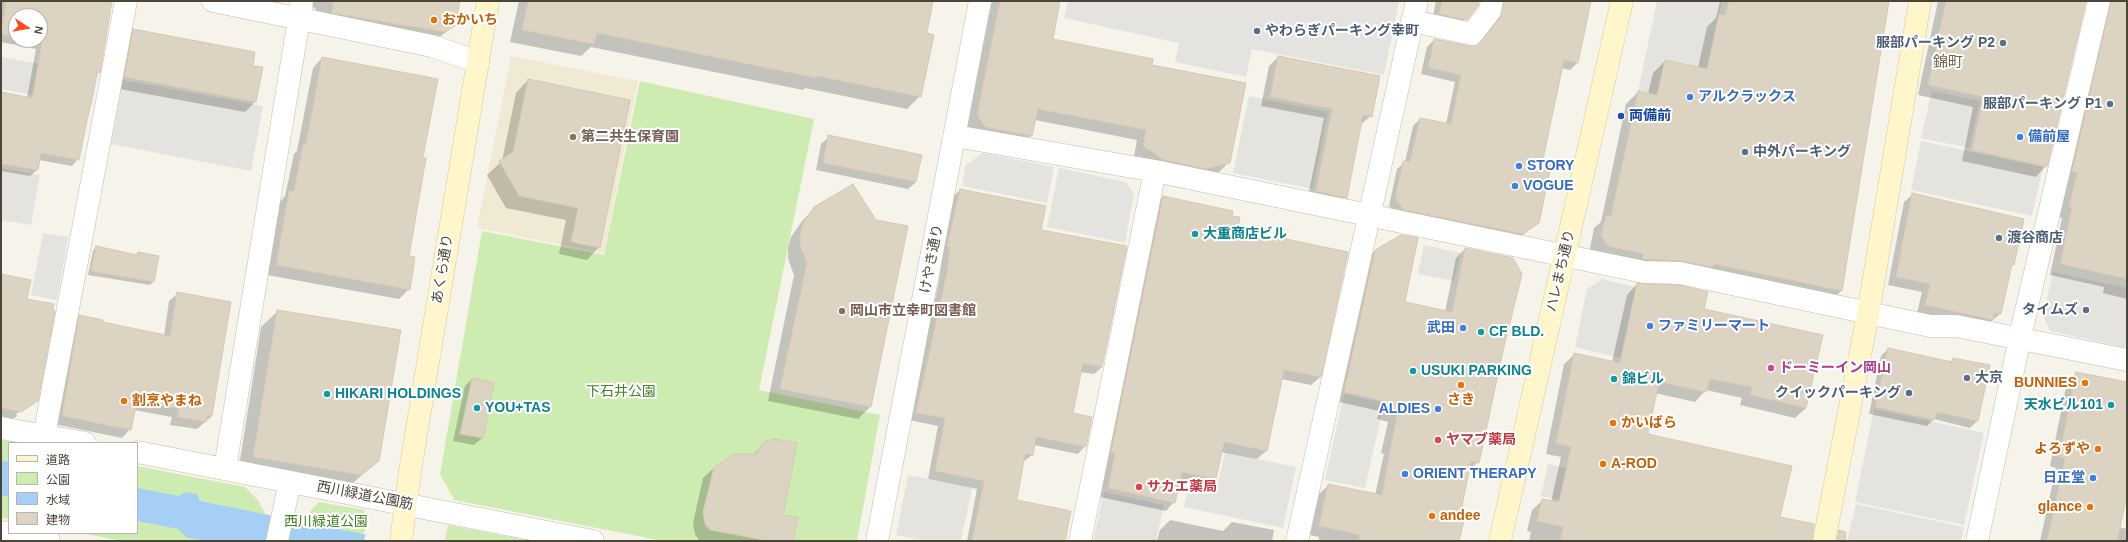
<!DOCTYPE html>
<meta charset="utf-8">
<style>
body{margin:0}
#map{position:relative;width:2128px;height:542px;overflow:hidden;background:#f6f3eb;font-family:Arial,"Noto Sans JP",sans-serif}
canvas{display:block}
.frame{position:absolute;inset:0;border:2px solid #4b4538;pointer-events:none}
.legend{position:absolute;left:8px;top:442px;width:130px;height:92px;box-sizing:border-box;background:#fff;border:1px solid #b7b5af;margin:0;padding:5px 7px;list-style:none;font-size:12px;color:#4b4538}
.legend li{display:flex;align-items:center;gap:8px;height:20px}
.legend b{width:20px;border:1px solid #b7b5af}
.north{position:absolute;left:8px;top:8px;width:40px;height:40px;box-sizing:border-box;background:#fff;border:1px solid #b7b5af;border-radius:50%;rotate:102deg;font-size:11px;font-weight:700;line-height:16px;text-align:center;color:#4b4538}
.north::after{content:'';display:block;margin:auto;width:14px;height:18px;background:#ff4b19;clip-path:polygon(50% 0,100% 100%,50% 72%,0 100%)}
</style>
<div id="map">
<canvas width="2128" height="542"></canvas>
<div class="frame"></div>
<ul class="legend">
<li><b style="height:5px;background:#fff6cc"></b>道路</li>
<li><b style="height:11px;background:#ceecb2"></b>公園</li>
<li><b style="height:11px;background:#a5cff5"></b>水域</li>
<li><b style="height:11px;background:#dcd3c2"></b>建物</li>
</ul>
<div class="north">N</div>
</div>
<script>
const ctx = document.querySelector('canvas').getContext('2d');
ctx.lineJoin = 'round';
function paint(path, color) {
  ctx.fillStyle = color;
  ctx.fill(path, 'evenodd');
}
function shape(rows) {
  const path = new Path2D();
  for (const r of rows) {
    path.moveTo(r[0], r[1]);
    for (let i = 2; i < r.length; i += 2) path.lineTo(r[i], r[i + 1]);
  }
  return path;
}
function strokePath(path, color, width, dash) {
  ctx.strokeStyle = color;
  ctx.lineWidth = width;
  ctx.lineCap = dash ? 'butt' : 'round';
  ctx.setLineDash(dash || []);
  ctx.stroke(path);
}
function drawText(font, color, halo, rows, align = 'center') {
  ctx.font = font + ' Arial,"Noto Sans JP",sans-serif';
  ctx.lineWidth = 4;
  ctx.setLineDash([]);
  ctx.textBaseline = 'middle';
  ctx.strokeStyle = halo;
  ctx.fillStyle = color;
  for (const [text, x, y, turn = 0] of rows) {
    ctx.save();
    ctx.translate(x, y);
    ctx.rotate((+turn || 0) * Math.PI / 180);
    ctx.textAlign = isNaN(turn) ? turn : align;
    if (halo) ctx.strokeText(text, 0, 0);
    ctx.fillText(text, 0, 0);
    ctx.restore();
  }
}
paint(shape([
 [511,56,638,81,604,253,477,228]
]), '#f0ead4');
paint(shape([
 [640,81,814,119,759,390,880,415,857,541,663,541,454,500,440,474,482,231,604,255],
 [1,440,19,443,9,443,9,519,1,518],
 [137,466,245,487,257,499,265,513,259,541,122,541,81,533,137,533],
 [319,502,365,510,361,527,365,529,362,541,297,541,311,510],
 [448,525,531,541,445,541]
]), '#ceecb2');
paint(shape([
 [1068,1,1399,1,1384,75,1252,49,1246,77,1175,62,1179,43,1064,18],
 [1657,1,1722,1,1707,69,1665,60,1657,95,1638,91],
 [1,57,98,75,92,106,1,89],
 [123,80,263,106,251,171,111,144],
 [1932,91,1980,101,1969,148,1921,138],
 [1249,96,1328,112,1313,189,1233,173],
 [1921,141,2043,167,2032,216,1911,190],
 [983,153,1054,167,1047,203,962,186,966,165],
 [1,168,40,175,31,225,1,220],
 [1059,168,1126,182,1134,193,1125,243,1047,227],
 [43,233,68,237,57,300,31,295],
 [1424,245,1461,253,1454,281,1418,274],
 [2053,272,2127,288,2127,348,2050,331,2043,316],
 [1602,279,1636,287,1621,358,1575,347,1587,289],
 [1344,394,1384,403,1365,488,1325,480],
 [1874,409,1984,433,1964,525,1855,502],
 [1225,452,1296,467,1283,528,1184,507,1191,477,1218,483],
 [1548,464,1635,483,1629,515,1541,496],
 [908,475,972,488,961,541,927,541,896,535],
 [1104,492,1164,505,1156,541,1093,541],
 [1856,504,1964,527,1961,541,1847,541]
]), '#e5e3df');
paint(shape([
 [1,461,9,462,9,497,1,495],
 [137,488,179,496,185,492,197,494,200,501,397,541,205,541,186,537,178,529,137,521]
]), '#a5cff5');
paint(shape([
 [366,533,397,539,399,541,364,541]
]), '#f6f3eb');
paint(shape([
 [2,1,106,1,99,72,95,76,78,159,72,166,39,160,37,170,30,176,1,171,1,93,27,98,36,49,1,42],
 [16,16,40,16,40,40,16,40],
 [313,1,459,1,454,26,437,39,323,19,312,5],
 [519,1,932,1,925,34,920,96,907,109,805,88,803,90,591,47,581,56,510,42],
 [992,1,1059,1,1052,40,1151,66,1229,162,1219,172,1195,178,1155,170,1134,156,1137,140,1035,120,1031,135,1022,145,975,136,967,125],
 [1436,1,1479,1,1459,27,1432,21],
 [1495,1,1591,1,1577,63,1570,70,1561,68,1542,160,1538,223,1515,241,1397,216,1389,206,1397,169,1405,162,1413,126,1420,119,1446,124,1455,82,1421,74,1427,47,1434,40,1469,47,1477,47,1496,21],
 [1720,1,1889,1,1841,291,1829,303,1596,257,1590,249,1594,228,1601,222,1626,104,1638,92,1648,94,1653,73,1665,61,1698,68,1707,27,1716,18],
 [1938,1,2085,1,2046,166,2036,177,1962,161,1973,107,1918,95],
 [2094,1,2127,1,2127,299,2103,293,2104,287,2050,275,2062,218,2059,217],
 [134,30,255,102,245,112,114,88,123,41],
 [1278,57,1371,116,1360,125,1346,197,1336,206,1307,201,1324,118,1261,106,1269,66],
 [322,58,422,158,408,256,409,289,399,299,267,275,280,202,285,196,294,154,297,151,313,68],
 [528,80,599,247,587,260,559,254,566,220,506,208,487,175,502,161,516,93],
 [829,137,916,182,908,189,816,170,821,144],
 [960,190,1040,231,1102,367,1094,374,1080,372,1072,414,1085,446,1078,454,1034,445,1032,455,1023,462,1015,501,1064,541,967,541,977,489,928,479,938,426,909,420,939,281,943,254,939,253,952,198],
 [1913,194,2013,264,2010,268,2000,314,1984,327,1917,313,1922,292,1888,285,1904,202],
 [1163,197,1231,216,1237,230,1320,377,1311,385,1281,379,1266,451,1257,459,1221,452,1215,479,1207,488,1179,482,1174,502,1166,511,1100,497,1154,206],
 [815,208,907,227,870,407,858,419,768,401,794,275,788,259,788,248,791,237,802,221],
 [96,247,136,255,138,253,153,282,150,285,88,275,93,251],
 [1465,249,1502,351,1478,462,1468,472,1459,512,1459,541,1319,541,1319,537,1310,535,1319,494,1329,485,1375,495,1384,454,1381,453,1388,422,1377,419,1379,411,1335,401,1365,260,1375,251,1404,303,1445,312,1456,258],
 [1,275,26,300,37,400,16,414,17,416,13,419,1,416],
 [1637,284,1703,309,1806,408,1795,418,1740,405,1742,398,1706,390,1695,402,1655,393,1646,435,1779,517,1800,541,1529,541,1531,532,1527,531,1532,510,1543,500,1551,502,1561,457,1546,454,1564,364,1575,354,1612,362,1627,295],
 [178,293,212,416,197,429,170,425,172,417,134,410,130,429,122,438,54,424,72,325,80,317,102,323,164,336,169,301],
 [278,311,378,461,344,491,238,473,261,327],
 [1888,349,1950,362,1953,359,1977,421,1970,428,1934,419,1927,426,1869,414,1881,356],
 [2076,373,2127,383,2127,491,2119,527,2127,529,2127,541,2040,541,2056,468,2050,466,2067,382],
 [472,379,493,383,482,438,474,445,453,441,465,386],
 [765,443,782,516,792,541,699,540,695,534,693,523,703,478,714,468,753,455],
 [1170,520,1223,531,1232,522,1274,530,1272,541,1157,541,1160,530]
]), '#0003');
const building = shape([
 [6,1,112,1,100,73,97,72,79,160,41,153,38,170,1,164,1,92,32,98,42,43,29,40,40,40,40,16,16,16,16,37,1,34,6,1],
 [333,1,460,1,455,26,445,32,332,13,333,1],
 [528,1,933,1,927,33,934,35,921,97,817,76,816,78,597,33,594,44,522,30,528,1],
 [1000,1,1060,1,1053,39,1153,59,1152,65,1246,83,1230,163,1206,169,1164,160,1143,146,1146,130,1038,109,1032,136,985,127,977,115,1000,1],
 [1442,1,1479,1,1478,6,1467,20,1439,14,1442,1],
 [1504,1,1591,1,1578,63,1564,60,1543,159,1552,161,1539,223,1523,234,1404,210,1395,199,1403,161,1410,162,1420,118,1451,124,1461,75,1428,68,1434,39,1469,46,1477,46,1500,18,1504,1],
 [1729,1,1889,1,1842,291,1714,264,1713,267,1680,261,1642,259,1643,254,1608,246,1601,236,1606,215,1611,216,1638,91,1657,95,1665,60,1707,69,1719,14,1725,15,1729,1],
 [1946,1,2086,1,2047,167,1972,150,1983,97,1928,85,1946,1],
 [2111,1,2127,1,2127,279,2060,264,2072,207,2069,207,2077,173,2072,172,2111,1],
 [133,29,255,52,253,66,263,67,256,102,124,77,133,29],
 [1278,56,1380,76,1372,117,1363,115,1347,198,1316,191,1332,109,1270,97,1278,56],
 [322,57,438,79,423,157,426,158,409,256,415,257,410,290,276,265,289,191,294,191,303,144,306,144,322,57],
 [528,79,630,100,600,248,571,242,578,208,519,196,499,161,513,152,528,79],
 [828,135,922,155,916,182,823,163,828,135],
 [853,184,876,220,908,226,871,407,780,389,807,262,800,246,800,235,803,223,814,207,853,184],
 [960,189,1046,206,1041,230,1127,246,1102,367,1083,363,1073,413,1092,417,1086,447,1036,437,1033,455,1025,454,1017,500,1071,511,1065,541,972,541,984,481,935,471,945,418,916,413,947,272,950,247,947,246,960,189],
 [1912,193,2024,219,2014,265,2012,264,2001,314,1994,313,1993,320,1925,305,1930,284,1896,277,1912,193],
 [1163,196,1233,211,1232,216,1240,217,1238,229,1348,252,1321,377,1284,370,1267,451,1224,442,1216,479,1182,472,1175,503,1108,488,1115,453,1111,452,1163,196],
 [1401,235,1418,238,1405,302,1452,312,1465,248,1513,258,1522,274,1503,351,1479,463,1471,461,1461,511,1466,512,1459,541,1358,541,1360,535,1319,526,1328,484,1382,495,1397,413,1386,410,1388,402,1344,392,1375,250,1401,235],
 [96,246,137,255,138,252,159,256,154,282,91,271,96,246],
 [1,274,31,280,27,299,54,304,53,310,55,311,38,401,21,412,1,408,1,274],
 [1637,283,1679,285,1708,292,1704,309,1823,335,1806,408,1750,395,1752,387,1710,379,1706,392,1659,382,1648,434,1792,466,1780,517,1814,524,1812,541,1560,541,1563,527,1537,521,1542,499,1559,502,1571,447,1556,443,1574,353,1620,363,1637,283],
 [177,292,231,302,212,416,207,415,206,422,177,417,179,409,137,401,131,430,62,416,79,315,103,320,103,322,170,336,177,292],
 [277,310,401,330,379,461,361,475,253,457,277,310],
 [1888,348,1952,362,1953,358,1990,365,1978,421,1936,412,1935,420,1875,407,1888,348],
 [2076,372,2127,382,2127,495,2117,541,2047,541,2065,458,2059,457,2076,372],
 [472,378,494,383,483,438,460,434,472,378],
 [774,439,797,443,783,515,798,518,793,541,769,541,710,530,705,524,703,512,714,467,734,454,756,454,764,442,774,439],
 [1839,530,1846,532,1845,541,1837,541,1839,530]
]);
paint(building, '#dcd3c2');
strokePath(building, '#d4c9b2', 1);
const street = shape([
 [213,1,432,46,478,62],
 [1412,21,1472,34,1490,11,1492,1],
 [955,136,1155,171,1644,272,1680,273,1930,326,1956,326,2127,360],
 [1,428,85,443],
 [44,436,126,1],
 [137,452,593,541],
 [225,468,302,1],
 [1,532,49,541],
 [277,541,290,482],
 [877,541,980,1],
 [1080,541,1155,171],
 [1297,541,1417,1],
 [1977,541,2022,328,2099,1]
]);
const secondary = shape([
 [401,541,410,471,488,1],
 [1500,541,1622,1],
 [1824,541,1868,314,1920,1]
]);
strokePath(street, '#c3bcac', 23);
strokePath(secondary, '#d8cb99', 23);
strokePath(street, '#fff', 22);
strokePath(secondary, '#fff6cc', 22);
for (const [x, y, r, color] of [
 [434,20,4,"#e8710a"],
 [1257,31,4,"#5c6f8a"],
 [2003,43,4,"#5c6f8a"],
 [1690,97,4,"#3f7fe0"],
 [2110,104,4,"#5c6f8a"],
 [1621,116,4,"#1a4fb4"],
 [573,137,4,"#8d6e63"],
 [2020,137,4,"#3f7fe0"],
 [1745,152,4,"#5c6f8a"],
 [1519,166,4,"#3f7fe0"],
 [1515,186,4,"#3f7fe0"],
 [1195,234,4,"#0f9aa8"],
 [1999,238,4,"#5c6f8a"],
 [2086,310,4,"#5c6f8a"],
 [842,311,4,"#8d6e63"],
 [1650,326,4,"#3f7fe0"],
 [1463,328,4,"#3f7fe0"],
 [1481,332,4,"#0f9aa8"],
 [1771,368,4,"#d1479c"],
 [1413,371,4,"#0f9aa8"],
 [1967,378,4,"#5c6f8a"],
 [1614,379,4,"#0f9aa8"],
 [2085,383,4,"#e8710a"],
 [1461,385,4,"#e8710a"],
 [1909,393,4,"#5c6f8a"],
 [327,394,4,"#0f9aa8"],
 [124,401,4,"#e8710a"],
 [2111,405,4,"#0f9aa8"],
 [477,408,4,"#0f9aa8"],
 [1438,409,4,"#3f7fe0"],
 [1613,423,4,"#e8710a"],
 [1438,440,4,"#e0444e"],
 [2098,449,4,"#e8710a"],
 [1603,464,4,"#e8710a"],
 [1405,474,4,"#3f7fe0"],
 [2093,478,4,"#3f7fe0"],
 [1139,487,4,"#e0444e"],
 [2090,507,4,"#e8710a"],
 [1432,516,4,"#e8710a"]
]) {
  const dot = new Path2D();
  dot.arc(x, y, r, 0, 2 * Math.PI);
  ctx.fillStyle = color;
  ctx.fill(dot);
  strokePath(dot, '#fff', 1.5);
}
drawText('bold 14px', '#c56008', '#fff', [
 ["おかいち",442,20],
 ["BUNNIES",2077,383,"right"],
 ["さき",1461,400,"center"],
 ["割烹やまね",132,401],
 ["かいばら",1621,423],
 ["よろずや",2090,449,"right"],
 ["A-ROD",1611,464],
 ["glance",2082,507,"right"],
 ["andee",1440,516]
], 'left');
drawText('bold 14px', '#4e5e75', '#fff', [
 ["やわらぎパーキング幸町",1265,31],
 ["服部パーキング P2",1995,43,"right"],
 ["服部パーキング P1",2102,104,"right"],
 ["中外パーキング",1753,152],
 ["渡谷商店",2007,238],
 ["タイムズ",2078,310,"right"],
 ["大京",1975,378],
 ["クイックパーキング",1901,393,"right"]
], 'left');
drawText('bold 14px', '#366cbe', '#fff', [
 ["アルクラックス",1698,97],
 ["備前屋",2028,137],
 ["STORY",1527,166],
 ["VOGUE",1523,186],
 ["ファミリーマート",1658,326],
 ["武田",1455,328,"right"],
 ["ALDIES",1430,409,"right"],
 ["ORIENT THERAPY",1413,474],
 ["日正堂",2085,478,"right"]
], 'left');
drawText('bold 14px', '#164399', '#fff', [
 ["両備前",1629,116]
], 'left');
drawText('bold 14px', '#785e54', '#fff', [
 ["第二共生保育園",581,137],
 ["岡山市立幸町図書館",850,311]
], 'left');
drawText('bold 14px', '#0d838f', '#fff', [
 ["大重商店ビル",1203,234],
 ["CF BLD.",1489,332],
 ["USUKI PARKING",1421,371],
 ["錦ビル",1622,379],
 ["HIKARI HOLDINGS",335,394],
 ["天水ビル101",2103,405,"right"],
 ["YOU+TAS",485,408]
], 'left');
drawText('14px', '#4b4538', '#fff', [
 ["けやき通り",932,259,-79],
 ["あくら通り",443,269,-81],
 ["ハレまち通り",1561,271,-77],
 ["西川緑道公園筋",365,496,11]
]);
drawText('bold 14px', '#b23c85', '#fff', [
 ["ドーミーイン岡山",1779,368]
], 'left');
drawText('14px', '#438226', '#fff', [
 ["下石井公園",621,392],
 ["西川緑道公園",326,522]
]);
drawText('bold 14px', '#be3a42', '#fff', [
 ["ヤマブ薬局",1446,440],
 ["サカエ薬局",1147,487]
], 'left');
drawText('15px', '#6f644e', '#fff', [
 ["錦町",1948,63]
]);
</script>
